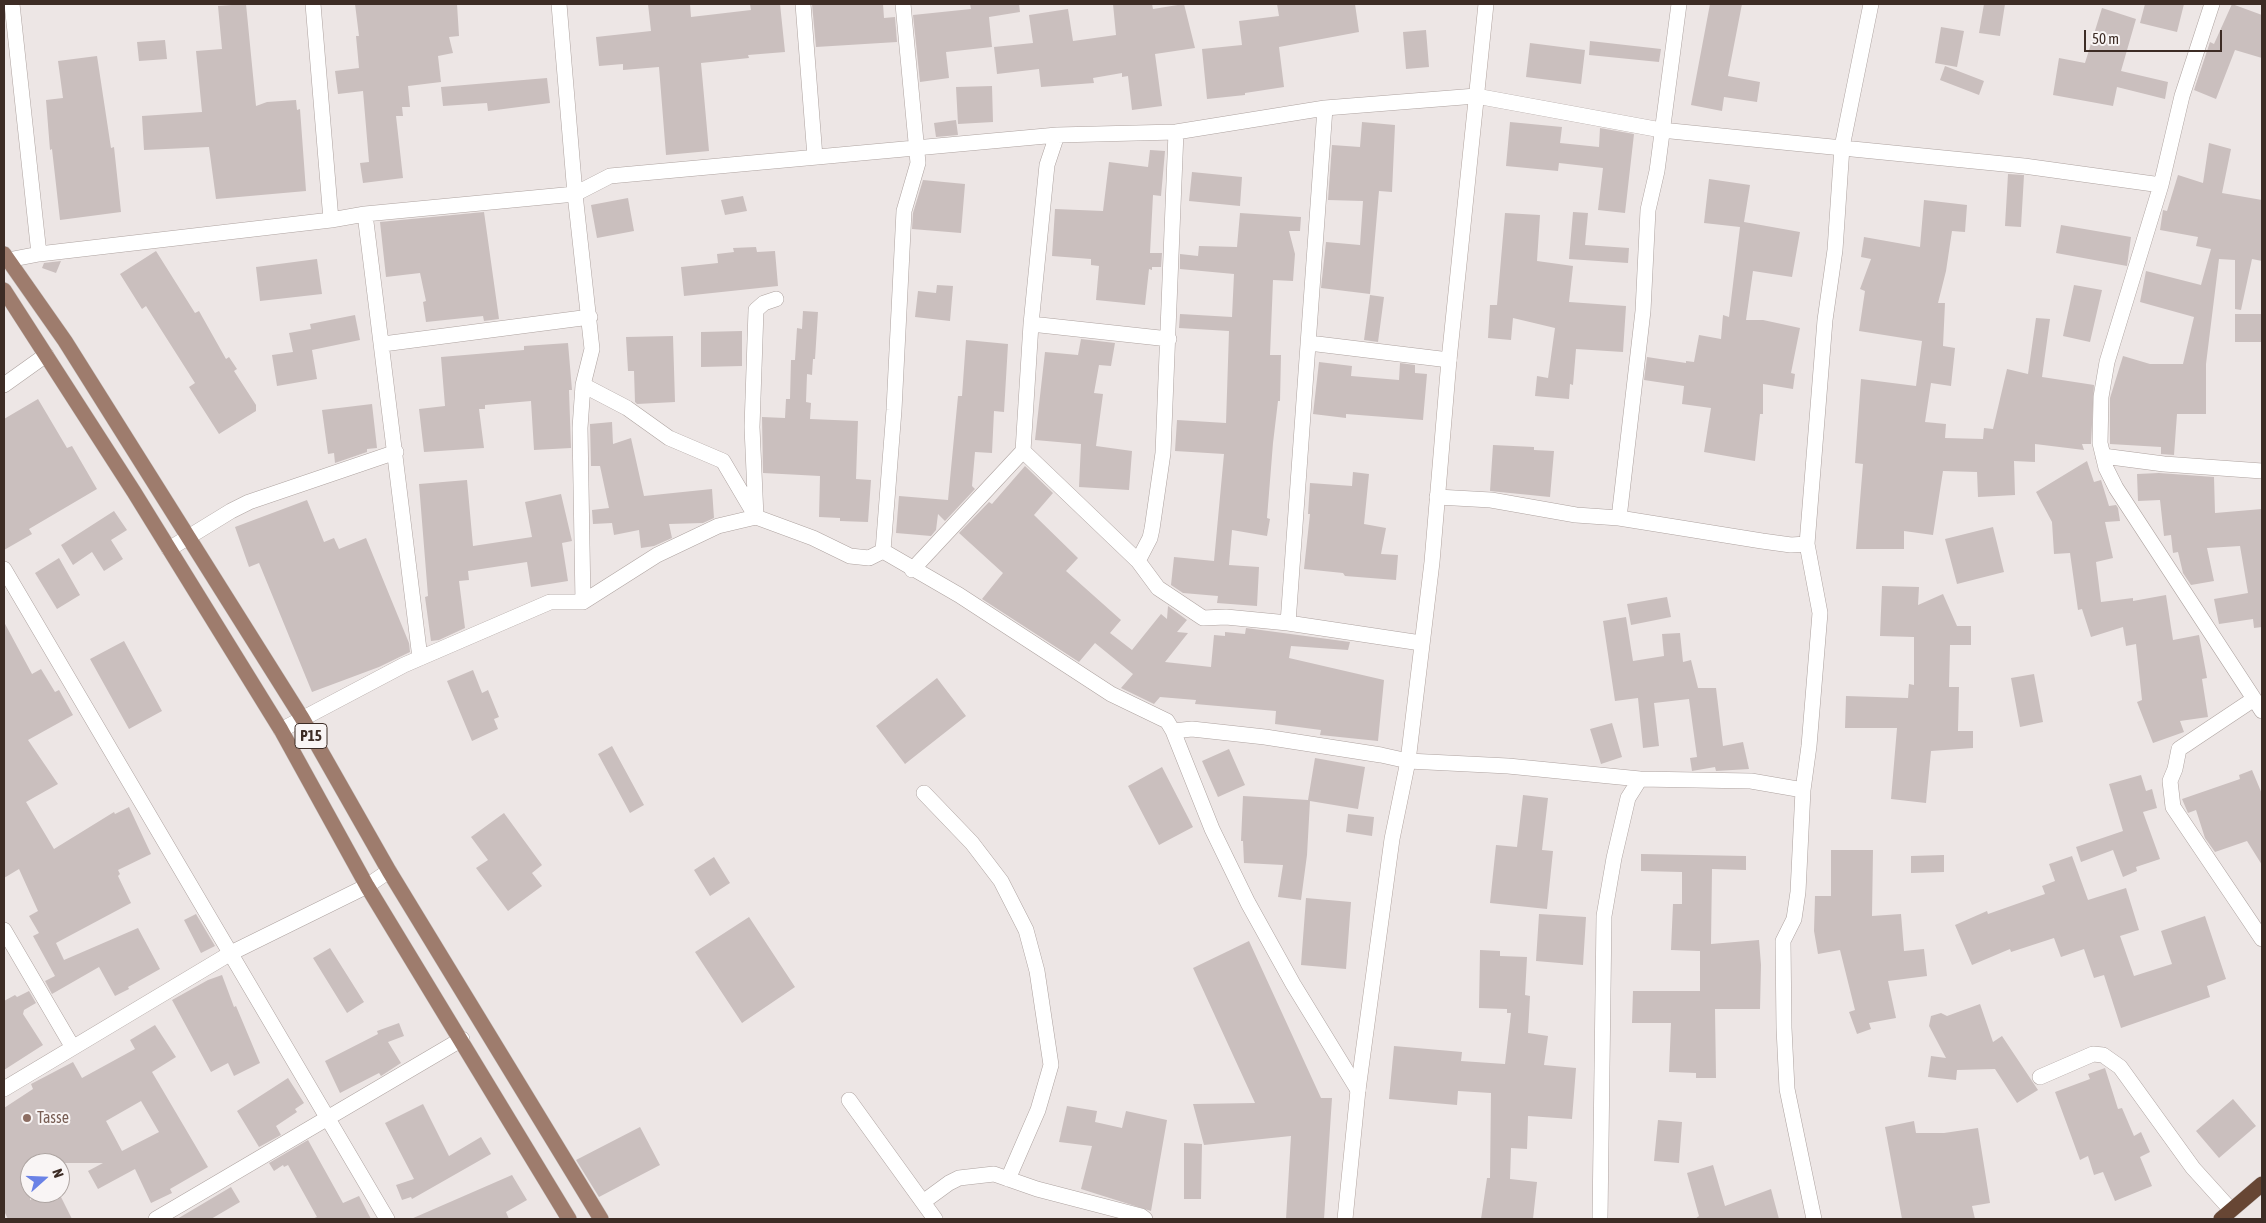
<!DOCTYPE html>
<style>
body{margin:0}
#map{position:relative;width:2266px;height:1223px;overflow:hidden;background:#ede6e5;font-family:"Asap Condensed",sans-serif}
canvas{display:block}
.frame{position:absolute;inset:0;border:5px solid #3d2c25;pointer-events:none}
.north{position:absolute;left:20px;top:1153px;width:50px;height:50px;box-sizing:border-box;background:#f9f5f5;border:1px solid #aea5a2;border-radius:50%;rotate:70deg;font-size:14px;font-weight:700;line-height:20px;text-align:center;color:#3d2c25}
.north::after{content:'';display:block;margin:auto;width:18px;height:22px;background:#6a82e6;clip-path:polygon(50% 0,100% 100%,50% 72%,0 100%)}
.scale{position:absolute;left:2084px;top:30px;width:138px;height:22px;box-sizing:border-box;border:2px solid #3d2c25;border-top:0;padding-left:6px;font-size:15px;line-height:18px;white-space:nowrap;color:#3d2c25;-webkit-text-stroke:4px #f9f5f5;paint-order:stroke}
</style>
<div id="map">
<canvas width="2266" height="1223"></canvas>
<div class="frame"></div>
<div class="north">N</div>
<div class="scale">50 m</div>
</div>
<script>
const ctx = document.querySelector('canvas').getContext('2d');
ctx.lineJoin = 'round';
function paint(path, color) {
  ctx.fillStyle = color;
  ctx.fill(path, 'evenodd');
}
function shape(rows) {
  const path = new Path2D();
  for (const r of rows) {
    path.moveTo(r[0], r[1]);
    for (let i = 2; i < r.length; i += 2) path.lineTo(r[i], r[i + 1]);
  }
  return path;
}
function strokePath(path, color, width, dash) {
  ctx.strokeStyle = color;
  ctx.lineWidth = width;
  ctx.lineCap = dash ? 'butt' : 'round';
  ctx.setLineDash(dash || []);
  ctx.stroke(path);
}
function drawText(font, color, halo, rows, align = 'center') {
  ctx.font = font + ' "Asap Condensed",sans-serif';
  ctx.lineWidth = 4;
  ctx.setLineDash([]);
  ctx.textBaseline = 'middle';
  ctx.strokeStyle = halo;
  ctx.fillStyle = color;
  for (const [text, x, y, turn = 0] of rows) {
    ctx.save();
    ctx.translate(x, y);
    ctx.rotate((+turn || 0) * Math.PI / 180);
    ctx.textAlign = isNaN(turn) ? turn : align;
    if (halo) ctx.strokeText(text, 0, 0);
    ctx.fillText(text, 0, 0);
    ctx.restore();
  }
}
paint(shape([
 [246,4,256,106,267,102,296,100,297,110,300,109,306,191,216,199,209,147,144,150,142,116,202,112,196,51,222,49,218,6],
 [355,4,457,4,459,36,449,37,453,53,438,56,441,82,408,86,410,107,402,107,403,116,396,116,403,178,363,183,360,163,369,162,363,91,338,94,335,71,359,68,356,36,359,36],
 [648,4,690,4,691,17,751,10,750,4,780,4,785,52,748,55,749,58,701,63,709,151,666,155,659,67,623,70,623,64,599,66,596,37,651,31],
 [812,4,883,4,884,18,895,17,897,42,816,47],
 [970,4,1019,4,1020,12,989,17,992,47,946,52,949,78,920,82,913,15,971,9],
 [1113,4,1152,4,1153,9,1184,4,1195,48,1155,54,1162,106,1132,110,1128,76,1122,77,1122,73,1093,78,1094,83,1041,87,1039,69,997,74,994,47,1033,43,1029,15,1068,9,1073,41,1116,35],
 [1277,4,1355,4,1359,32,1279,47,1284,87,1245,93,1245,95,1207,99,1202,49,1242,45,1239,21,1279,16],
 [1710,4,1742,4,1728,76,1760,82,1757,102,1724,97,1722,111,1691,105],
 [1984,4,2005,4,2000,36,1979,33],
 [2145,4,2184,4,2177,32,2140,23],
 [2232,4,2262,15,2262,58,2235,50,2216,99,2194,90,2210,42,2214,44],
 [2102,8,2136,19,2121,71,2168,82,2165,99,2117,87,2113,106,2053,95,2059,58,2085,63],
 [1941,27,1964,31,1957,67,1935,63],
 [1426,30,1429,67,1406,69,1403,32],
 [165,40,167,59,139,61,137,42],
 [1590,41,1661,49,1659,62,1589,55],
 [1530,43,1585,50,1581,84,1526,77],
 [97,56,111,148,114,147,121,212,60,220,52,149,50,150,46,100,63,98,58,61],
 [1945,66,1984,81,1979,95,1940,80],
 [547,78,550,103,488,111,487,103,443,106,441,87],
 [992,86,993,122,958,124,956,87],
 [956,120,958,135,936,137,934,123],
 [1362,122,1395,125,1392,192,1379,191,1370,294,1321,288,1326,242,1360,245,1363,201,1328,200,1332,145,1360,147],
 [1510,122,1562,127,1560,143,1599,147,1600,128,1634,134,1625,213,1598,210,1603,168,1559,163,1558,171,1506,166],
 [2209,143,2231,149,2222,193,2262,200,2262,261,2252,259,2241,310,2235,309,2235,260,2219,259,2206,364,2206,414,2177,414,2174,455,2161,454,2161,447,2110,444,2110,398,2123,356,2150,364,2183,364,2194,317,2140,302,2146,271,2201,285,2211,249,2196,246,2198,237,2160,230,2163,210,2167,211,2178,175,2203,183],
 [1150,150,1165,151,1161,196,1153,195,1150,253,1162,253,1161,267,1152,267,1152,270,1149,269,1145,305,1096,300,1099,266,1091,265,1091,259,1052,256,1055,209,1103,211,1109,162,1148,167],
 [1192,172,1242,177,1240,206,1189,201],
 [2008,174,2024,175,2021,227,2005,226],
 [1709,179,1750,185,1744,222,1800,232,1792,277,1753,271,1746,320,1763,320,1800,328,1791,373,1795,374,1793,389,1763,384,1763,414,1760,414,1755,461,1704,452,1711,408,1682,404,1684,386,1644,380,1647,357,1686,363,1686,361,1694,362,1699,335,1721,339,1723,315,1729,317,1740,227,1704,223],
 [923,180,965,184,961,233,912,229,913,213],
 [743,196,747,211,725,215,721,200],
 [628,198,634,231,597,238,591,205],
 [1924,200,1967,205,1965,232,1952,231,1946,271,1938,303,1945,303,1943,346,1955,348,1951,386,1931,383,1925,422,1946,424,1945,438,1983,439,1984,428,1993,429,2007,369,2028,374,2036,318,2050,319,2042,377,2094,385,2091,444,2082,444,2084,450,2035,444,2035,462,2014,461,2015,495,1978,497,1977,472,1943,471,1933,535,1904,531,1904,549,1856,549,1863,464,1855,463,1861,379,1916,386,1922,341,1859,331,1865,291,1860,289,1871,259,1861,257,1864,237,1920,247],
 [484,212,499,319,484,321,483,316,426,322,423,302,426,301,420,273,386,277,380,222],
 [1573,212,1588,213,1585,245,1629,248,1628,263,1569,259],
 [1240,213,1301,217,1300,231,1289,231,1295,254,1293,281,1273,280,1270,355,1281,355,1280,401,1278,401,1273,443,1267,518,1270,519,1267,536,1232,530,1229,565,1259,567,1257,606,1217,603,1218,596,1183,593,1171,585,1174,557,1214,561,1224,454,1175,451,1177,420,1226,423,1229,331,1179,328,1180,314,1232,317,1234,274,1180,269,1180,254,1198,256,1199,246,1237,247],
 [1505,213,1540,215,1537,261,1573,266,1569,302,1626,306,1623,352,1576,349,1573,385,1570,384,1569,399,1535,396,1537,376,1548,378,1555,328,1513,318,1511,340,1488,338,1490,305,1497,305],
 [2061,225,2131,237,2127,266,2056,253],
 [756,247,757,252,775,251,778,286,684,296,681,267,718,263,717,254,734,252,733,248],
 [156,251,195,313,199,311,226,359,229,357,237,369,234,371,256,405,256,411,219,434,189,387,195,383,146,306,142,309,120,274],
 [317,259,322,294,260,301,256,267],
 [61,261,56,273,42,268,44,263],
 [937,285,953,286,950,321,915,317,918,291,936,293],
 [2074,285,2102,290,2090,342,2063,336],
 [1370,295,1384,297,1378,342,1364,340],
 [803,311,818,312,815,359,813,359,812,375,807,374,806,402,811,403,810,419,858,421,856,479,871,480,868,522,840,521,840,518,819,517,820,476,763,473,762,417,785,418,786,399,790,399,791,360,795,360,797,328,802,329],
 [2235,314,2262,314,2262,342,2235,342],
 [355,315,360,340,312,350,317,379,277,386,272,355,293,352,289,333,311,329,310,324],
 [742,331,742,366,701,367,701,332],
 [673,336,675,402,637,404,635,402,634,371,628,371,626,337],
 [1081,339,1115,343,1111,366,1099,365,1094,393,1103,394,1096,446,1132,451,1129,490,1079,487,1081,444,1035,440,1045,352,1078,355],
 [966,340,1008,344,1004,412,994,411,992,453,975,452,972,486,975,489,945,521,938,514,936,530,931,536,896,533,899,496,948,500,958,396,962,396],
 [568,343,572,390,569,390,571,448,534,450,531,401,485,405,485,409,479,409,484,448,424,452,419,409,445,406,441,357,524,350,524,346],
 [1319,362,1352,366,1351,376,1399,380,1400,363,1415,365,1415,373,1427,374,1423,420,1346,414,1346,418,1313,414],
 [38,399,67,448,72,446,97,489,29,529,32,534,4,550,4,419],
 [372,404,377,448,367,449,367,452,335,463,334,453,328,454,322,410],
 [612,422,613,444,631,438,644,496,712,489,714,518,703,523,669,524,672,538,654,546,641,548,639,530,614,535,612,523,593,524,592,510,609,508,600,466,591,466,590,424],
 [1493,445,1534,447,1534,450,1554,451,1550,497,1490,491],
 [2087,461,2094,482,2101,480,2109,506,2116,505,2118,508,2120,521,2105,522,2113,558,2096,562,2101,602,2133,598,2133,601,2166,595,2173,640,2199,635,2207,678,2202,679,2208,717,2180,721,2184,732,2153,743,2137,702,2142,700,2136,644,2126,646,2123,627,2091,637,2082,609,2078,610,2070,553,2054,554,2052,522,2036,492],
 [1025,466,1053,493,1034,515,1078,558,1066,571,1121,620,1110,633,1132,650,1161,614,1167,619,1168,606,1187,620,1177,632,1188,633,1165,662,1211,667,1214,635,1225,636,1225,632,1245,634,1246,628,1350,642,1348,650,1291,646,1289,658,1384,680,1378,741,1320,735,1321,730,1275,724,1276,711,1195,704,1196,700,1160,697,1154,704,1121,688,1133,674,1095,643,1079,662,982,599,1003,573,959,533,989,502,992,504],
 [1353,472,1369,474,1364,524,1386,528,1381,554,1398,555,1396,580,1345,576,1343,573,1304,569,1310,514,1308,514,1310,483,1352,486],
 [2159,473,2214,477,2215,513,2262,509,2262,627,2254,628,2253,619,2219,624,2214,599,2248,593,2240,546,2207,548,2214,581,2191,585,2183,573,2178,552,2173,553,2171,535,2164,536,2160,500,2138,501,2137,474],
 [467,480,473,546,532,537,525,502,561,494,572,541,562,543,568,581,531,587,527,562,468,571,469,580,459,581,465,628,439,640,431,641,425,597,428,596,419,484],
 [307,500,324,542,334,538,339,549,366,538,409,643,410,652,379,667,312,692,259,563,249,567,235,527],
 [114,511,127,530,111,540,123,559,104,571,92,552,73,565,61,545],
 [1993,527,2004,572,1957,584,1945,539],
 [59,558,80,595,57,609,35,573],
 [1882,586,1919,587,1918,605,1943,594,1957,626,1971,626,1971,645,1950,645,1949,687,1959,687,1958,731,1973,731,1973,748,1931,751,1926,803,1891,799,1897,728,1845,728,1846,696,1908,698,1909,684,1914,685,1914,637,1880,636],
 [1667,597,1671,617,1631,625,1627,604],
 [1626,617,1633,661,1664,656,1662,634,1680,633,1683,662,1691,660,1698,688,1716,688,1723,746,1743,742,1749,769,1716,771,1715,767,1692,771,1690,758,1697,757,1689,699,1654,703,1659,746,1643,748,1638,698,1615,701,1603,621],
 [4,622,32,674,41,669,55,692,59,690,73,715,28,740,58,784,26,802,54,849,114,812,115,814,129,807,151,854,118,870,120,874,118,876,131,903,56,943,64,960,138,928,160,969,128,987,129,989,115,996,99,967,52,994,45,981,55,976,33,936,39,933,29,916,38,911,19,869,4,878],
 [124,641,162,711,129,729,90,659],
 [473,670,482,693,488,690,499,717,494,719,498,729,472,741,447,681],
 [2034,674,2043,722,2020,727,2011,678],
 [937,678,966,716,905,764,876,726],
 [1612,723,1622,757,1601,764,1590,729],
 [612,746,644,805,630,813,598,754],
 [1229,749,1245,785,1218,797,1202,761],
 [1315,758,1365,767,1358,809,1310,801,1307,855,1301,900,1278,897,1283,865,1244,863,1243,841,1241,841,1243,796,1308,800],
 [1162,767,1193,827,1159,845,1128,786],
 [2252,770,2262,794,2262,865,2247,841,2215,852,2205,838,2196,810,2188,813,2182,799,2240,779,2239,775],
 [2141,775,2146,791,2152,789,2157,808,2143,812,2160,859,2136,867,2137,871,2123,877,2113,850,2081,862,2076,847,2123,831,2109,784],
 [1523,795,1548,798,1542,850,1553,851,1547,909,1490,903,1496,845,1517,847],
 [504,813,542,865,532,873,542,886,508,911,476,868,488,860,471,837],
 [1348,814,1374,817,1372,836,1346,832],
 [1831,850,1873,850,1872,916,1901,914,1904,951,1924,949,1927,976,1888,981,1896,1018,1869,1023,1871,1029,1857,1034,1849,1012,1855,1010,1840,950,1818,954,1814,931,1815,896,1831,896],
 [1641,854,1746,856,1746,870,1712,869,1711,944,1759,940,1761,965,1760,1009,1715,1009,1716,1078,1696,1078,1696,1073,1669,1072,1671,1023,1632,1023,1633,991,1700,991,1700,951,1671,950,1673,904,1682,904,1682,872,1641,871],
 [1944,855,1944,872,1911,873,1911,856],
 [2072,856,2088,900,2126,888,2139,930,2120,936,2134,976,2172,964,2161,931,2205,916,2226,979,2207,986,2210,997,2121,1028,2104,975,2094,978,2084,949,2061,957,2054,938,2011,952,2010,949,1972,965,1955,925,1987,911,1988,914,2045,894,2042,886,2055,881,2049,864],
 [714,857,730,883,710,896,694,870],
 [1306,898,1351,902,1346,969,1301,965],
 [196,914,215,946,201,953,184,920],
 [1539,914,1586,917,1583,965,1536,961],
 [749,917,795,987,742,1023,695,952],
 [1249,941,1321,1098,1332,1098,1324,1219,1286,1219,1291,1136,1204,1145,1193,1104,1255,1103,1193,968],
 [330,948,364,1002,347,1013,313,958],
 [1480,950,1500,951,1500,956,1527,957,1525,995,1530,996,1528,1033,1548,1036,1544,1065,1576,1068,1572,1119,1528,1116,1527,1149,1511,1148,1510,1179,1537,1182,1533,1219,1481,1219,1487,1178,1490,1178,1491,1093,1458,1091,1457,1105,1389,1099,1394,1046,1462,1052,1461,1061,1505,1064,1511,1013,1507,1013,1507,1009,1479,1008],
 [222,975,234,1007,236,1006,260,1063,234,1076,228,1063,211,1072,172,1000,208,980],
 [29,991,36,1003,24,1010,23,1014,43,1045,4,1070,4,1001,15,995,17,997],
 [1980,1004,1993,1042,2002,1036,2038,1090,2017,1103,1995,1069,1957,1070,1956,1080,1928,1077,1931,1056,1946,1058,1929,1026,1931,1016,1941,1013,1947,1016],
 [399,1023,404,1036,388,1042,401,1063,381,1076,379,1073,340,1093,325,1061,378,1034,377,1031],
 [155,1025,176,1057,152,1072,208,1167,170,1189,172,1193,151,1203,135,1169,98,1189,88,1171,103,1163,30,1163,30,1200,43,1193,59,1193,72,1219,8,1219,4,1211,4,1108,33,1089,31,1084,73,1062,82,1078,135,1049,130,1040],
 [141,1101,159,1132,122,1151,106,1121],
 [2105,1068,2118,1109,2122,1108,2134,1136,2141,1132,2150,1152,2140,1157,2152,1186,2115,1201,2103,1172,2094,1175,2088,1156,2080,1160,2055,1092,2090,1079,2088,1074],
 [288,1078,304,1103,295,1109,297,1112,276,1126,281,1135,259,1147,237,1111],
 [2233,1099,2256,1126,2219,1158,2196,1131],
 [423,1104,449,1156,481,1137,491,1154,412,1199,411,1197,402,1200,396,1185,414,1179,385,1123],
 [1067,1106,1097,1111,1095,1122,1122,1128,1126,1111,1167,1120,1151,1211,1081,1189,1092,1146,1059,1142],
 [1658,1120,1682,1122,1679,1163,1654,1161],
 [1914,1121,1916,1133,1944,1133,1978,1128,1990,1203,1972,1206,1975,1219,1902,1219,1885,1127],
 [640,1127,660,1165,599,1197,576,1160],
 [308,1140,343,1203,359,1196,371,1219,312,1219,317,1217,288,1165,284,1167,283,1165,274,1171,269,1163],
 [1184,1143,1202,1144,1201,1199,1184,1199],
 [1713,1165,1725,1206,1771,1189,1779,1219,1695,1219,1699,1216,1687,1173],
 [512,1175,527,1200,506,1212,509,1219,411,1219],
 [231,1187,240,1202,211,1219,177,1219]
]), '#cabfbe');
const street = shape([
 [12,4,39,254],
 [313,4,331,220],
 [559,4,575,194,592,349,583,385,580,428,583,602],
 [803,4,815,157],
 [2212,4,2182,96,2161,185,2107,362,2101,397,2100,443,2106,468,2116,488,2262,711],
 [1176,132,1163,453,1152,529,1150,538,1138,561,1158,588,1203,618,1226,617,1288,623,1421,643],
 [365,214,420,658],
 [8,260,39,254,331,220,365,214,575,194,610,176,1057,135,1176,132,1325,108,1476,96,1661,130,2024,166,2161,185],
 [1031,324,1169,339],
 [1309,343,1449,360],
 [383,344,590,317],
 [4,385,46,355],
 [583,385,627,408,669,438,723,461,756,517,813,538,850,556,869,558,883,551,959,595,1111,694,1167,721,1173,731,1192,729,1265,737,1381,755,1408,761,1508,766,1640,779,1751,781,1803,790],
 [1023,451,1138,561],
 [2103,456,2164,464,2262,471],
 [1437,497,1491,500,1576,515,1619,518,1762,541,1791,545,1807,544],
 [1619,518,1643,311,1648,210,1657,171,1679,4],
 [169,549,231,511,249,502,396,452],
 [883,551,894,410,904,211,918,163,903,4],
 [4,569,387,1219],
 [912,570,1023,451,1031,324,1047,165,1057,135],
 [1288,623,1325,108],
 [2254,699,2179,749,2175,769,2170,781,2173,807,2262,939],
 [281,730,404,665,550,602,583,602,657,555,718,526,756,517,752,427,756,310,764,303,776,299],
 [1173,731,1212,829,1248,903,1293,984,1358,1090],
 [924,793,972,843,1001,881,1026,930,1037,971,1051,1065,1038,1110,1008,1179],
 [4,930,72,1046],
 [2040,1077,2093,1054,2103,1055,2120,1067,2193,1168,2231,1210],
 [4,1089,231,953,367,886,389,871],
 [849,1100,935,1219],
 [923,1202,949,1183,959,1178,994,1174,1037,1189,1141,1216,1145,1219],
 [156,1219,462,1039],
 [1600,1219,1604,916,1614,858,1628,798,1640,779],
 [1814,1219,1787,1089,1784,1028,1783,941,1794,919,1798,892,1803,790,1809,746,1820,613,1807,544,1825,320,1835,250,1842,147,1871,4]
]);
const secondary = shape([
 [1345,1219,1358,1090,1392,839,1408,761,1432,562,1449,360,1486,4]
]);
const primary = shape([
 [4,254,65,341,302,718,389,871,601,1219],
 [4,290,134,492,281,730,367,886,569,1219]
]);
const highway = shape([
 [2221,1219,2262,1184]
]);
strokePath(street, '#aea3a0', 16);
strokePath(secondary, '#b1a39e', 16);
strokePath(primary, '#c9c4c2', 16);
strokePath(highway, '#c9c4c2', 16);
strokePath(street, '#fff', 15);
strokePath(secondary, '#fff', 15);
strokePath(primary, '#9e7c6d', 15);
strokePath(highway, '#674634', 15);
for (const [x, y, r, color] of [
 [27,1118,5,"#8d6e63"]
]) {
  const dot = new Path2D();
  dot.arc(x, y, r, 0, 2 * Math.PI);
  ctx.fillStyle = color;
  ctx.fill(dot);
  strokePath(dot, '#f9f5f5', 2);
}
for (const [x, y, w] of [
 [311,736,32]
]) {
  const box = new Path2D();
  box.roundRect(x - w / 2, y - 12.5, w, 25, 4);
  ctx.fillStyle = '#f9f5f5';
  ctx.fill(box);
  strokePath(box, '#3d2c25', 1);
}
drawText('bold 15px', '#3d2c25', null, [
 ["P15",311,736]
]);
drawText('16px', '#785e54', '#f9f5f5', [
 ["Tasse",37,1118]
], 'left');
</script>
